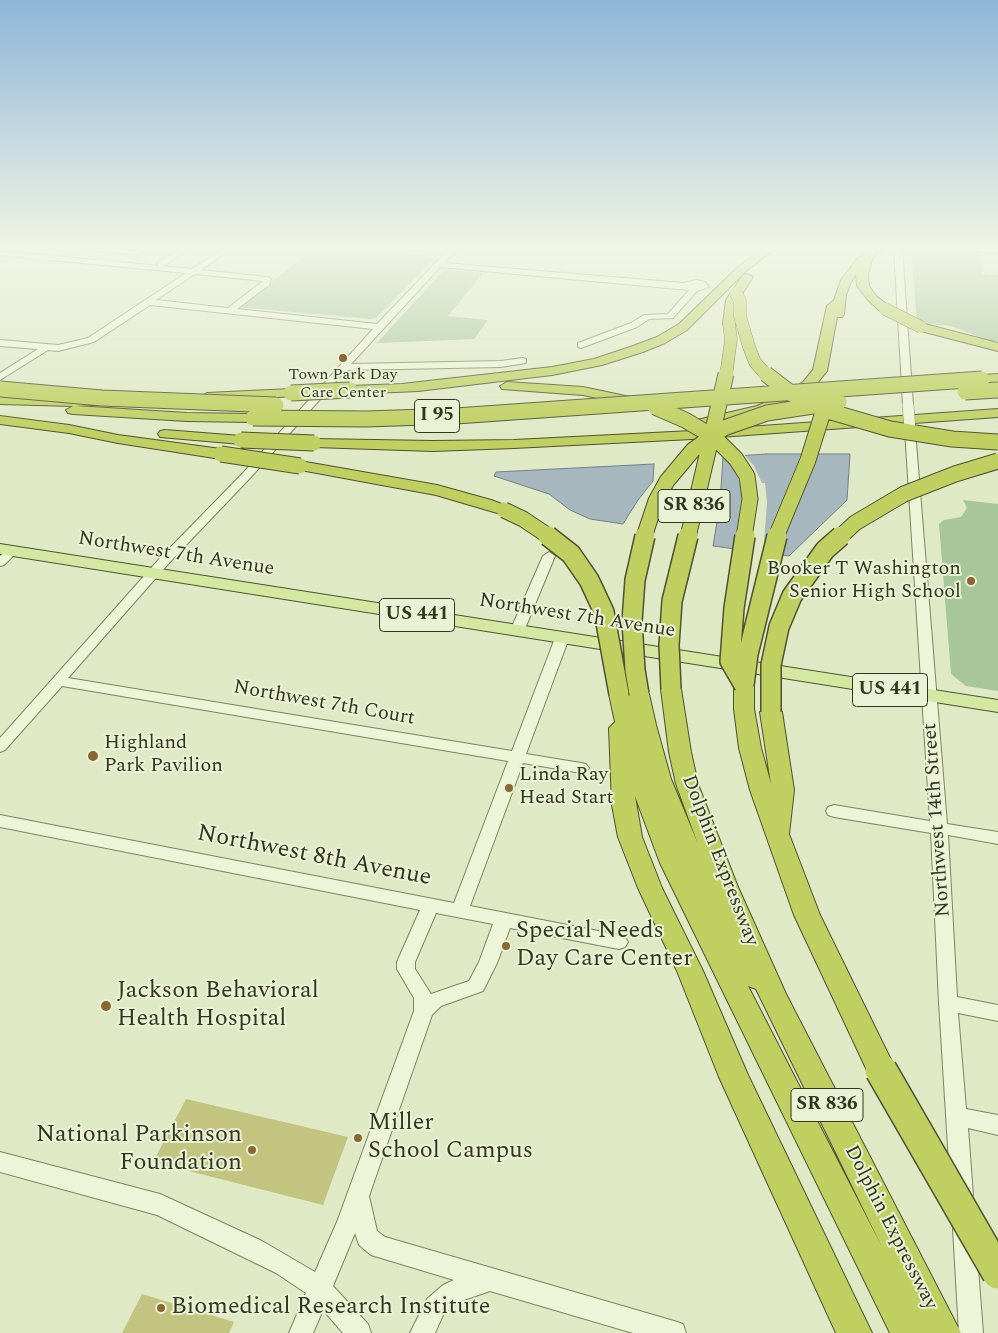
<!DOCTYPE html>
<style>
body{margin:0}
canvas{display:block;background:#dfe9c6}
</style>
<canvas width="998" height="1333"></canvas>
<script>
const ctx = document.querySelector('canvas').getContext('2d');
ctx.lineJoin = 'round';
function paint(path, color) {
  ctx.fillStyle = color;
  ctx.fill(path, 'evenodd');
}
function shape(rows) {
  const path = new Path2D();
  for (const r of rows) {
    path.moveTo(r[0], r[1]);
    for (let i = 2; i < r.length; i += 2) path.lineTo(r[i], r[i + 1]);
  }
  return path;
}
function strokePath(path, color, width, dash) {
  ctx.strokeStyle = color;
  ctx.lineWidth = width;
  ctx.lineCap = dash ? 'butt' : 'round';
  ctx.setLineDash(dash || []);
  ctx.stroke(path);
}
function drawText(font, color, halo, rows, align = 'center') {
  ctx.font = font + ' Spectral,serif';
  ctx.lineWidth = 4;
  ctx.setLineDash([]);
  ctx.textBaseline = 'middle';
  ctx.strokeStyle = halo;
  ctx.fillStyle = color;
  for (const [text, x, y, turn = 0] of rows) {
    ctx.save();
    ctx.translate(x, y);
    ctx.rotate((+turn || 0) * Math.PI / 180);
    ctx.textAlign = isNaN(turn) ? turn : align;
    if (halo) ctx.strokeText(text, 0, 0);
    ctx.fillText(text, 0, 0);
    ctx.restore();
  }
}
paint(shape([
 [315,248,346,248,435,257,376,318,370,319,239,307],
 [911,248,979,253,983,274,998,275,998,341,990,341,951,326,917,323],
 [449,270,483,273,448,316,488,320,474,339,377,343,442,272],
 [963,500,998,504,998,691,966,686,951,674,939,524,944,520,961,517,967,508]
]), '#a8c69b');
const water = shape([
 [766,454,850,454,847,500,789,556,713,546,720,503,723,457,766,454],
 [654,464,653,481,638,500,623,524,590,519,570,510,549,494,494,476,496,472,654,464]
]);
paint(water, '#a7b7be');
strokePath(water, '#6f818b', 1);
paint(shape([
 [818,451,785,534,780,557,734,551,742,493,737,473,724,454,743,453,754,466,762,483,765,483,767,502,764,543,802,452]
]), '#dfe9c6');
paint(shape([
 [186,1099,348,1137,323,1205,153,1162],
 [142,1294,234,1322,229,1333,122,1333]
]), '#c3c480');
const minor = shape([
 [83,248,110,248,140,251,144,253,140,255,87,250,83,248],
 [182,248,191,248,164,266,158,266,158,262,182,248],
 [224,248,233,248,201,270,267,277,271,279,269,285,237,309,377,324,450,248,458,248,444,263,684,283,696,280,705,282,709,287,697,291,673,318,649,319,637,327,581,348,578,347,578,343,631,323,644,315,668,314,689,290,440,267,351,364,501,361,523,358,526,359,526,363,501,367,346,370,251,477,169,563,68,678,512,751,555,638,562,634,567,635,569,638,526,754,581,763,586,764,589,768,586,772,581,773,523,763,470,906,619,935,625,937,628,942,625,947,619,949,510,928,497,963,483,991,441,1006,432,1015,369,1196,377,1231,385,1237,674,1321,683,1324,686,1333,633,1333,490,1291,458,1302,443,1315,435,1333,410,1333,427,1299,443,1285,454,1280,371,1255,359,1245,355,1233,333,1286,368,1324,371,1333,343,1333,323,1310,313,1333,289,1333,306,1293,276,1273,157,1215,0,1172,0,1152,160,1194,262,1241,315,1272,337,1222,414,1011,414,998,397,969,397,962,420,910,0,827,0,815,454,903,508,761,62,686,5,750,0,752,0,738,161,557,243,473,373,329,150,305,94,342,58,351,48,350,0,380,0,373,38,349,0,346,0,340,58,345,88,338,186,273,0,255,0,251,192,269,224,248],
 [195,274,263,281,228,308,156,300,195,274],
 [436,913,493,924,479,962,469,981,431,994,415,969,415,962,436,913],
 [894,248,902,248,913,405,908,408,903,405,894,248],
 [947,248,998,249,998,253,951,250,947,248],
 [910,427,915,430,947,824,998,832,998,844,948,835,957,997,998,1005,998,1021,958,1013,966,1109,998,1115,998,1135,968,1128,973,1195,970,1202,962,1206,954,1202,951,1195,939,1003,931,833,834,817,828,815,826,811,828,807,834,805,930,821,905,430,910,427],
 [12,547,18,551,4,565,0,566,0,556,12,547],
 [549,552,555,556,524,631,517,635,512,634,510,631,543,556,549,552],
 [964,1218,972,1221,975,1229,983,1333,959,1333,953,1229,956,1221,964,1218]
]);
const major = shape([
 [0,248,7,248,0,252,0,248],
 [0,544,998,700,998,712,0,554,0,544]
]);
const highway = shape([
 [764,248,776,248,746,271,687,330,665,343,643,352,602,365,552,375,418,391,350,394,343,390,350,386,402,384,552,367,594,359,633,346,657,337,679,324,738,267,764,248],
 [871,248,882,248,873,257,868,274,869,286,876,296,889,306,891,309,889,312,881,312,868,300,857,286,856,274,851,282,846,295,844,314,842,317,837,317,827,371,813,388,797,399,767,412,702,427,697,426,695,423,697,420,757,406,787,393,803,382,813,370,827,306,834,300,841,280,857,259,871,248],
 [747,274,753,277,738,300,735,324,733,327,725,327,723,324,726,300,743,275,747,274],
 [921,323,998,343,998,351,917,330,915,327,921,323],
 [998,374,998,382,982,383,975,379,982,375,998,374],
 [507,382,583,387,649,401,651,404,649,407,644,408,583,395,502,389,500,386,507,382],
 [291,389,298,393,296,396,207,401,200,397,207,393,291,389],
 [0,396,90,398,97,402,95,405,76,406,187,413,253,414,258,415,260,418,258,421,253,422,187,421,73,414,68,413,66,410,73,406,0,404,0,396],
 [998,409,998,417,692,439,514,448,433,451,314,447,309,446,307,443,309,440,314,439,433,441,514,440,692,431,998,409],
 [0,416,69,425,118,435,221,449,226,451,229,454,226,457,221,459,118,443,69,433,0,424,0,416],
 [165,430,241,436,246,437,248,440,246,443,241,444,160,437,158,434,160,431,165,430],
 [300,461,437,485,491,500,510,507,512,510,510,513,504,515,436,495,295,469,292,466,295,463,300,461],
 [744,679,751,681,754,685,754,709,761,748,771,784,760,712,764,707,771,705,778,707,782,712,794,790,789,834,820,915,896,1070,891,1079,881,1083,871,1079,794,915,750,790,739,748,734,709,734,685,737,681,744,679],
 [671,683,678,685,681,689,691,752,698,784,738,887,786,994,961,1333,890,1333,660,863,635,796,642,837,662,888,703,971,748,1075,872,1333,836,1333,719,1077,677,971,638,888,618,837,612,805,609,728,615,722,609,694,612,689,619,688,626,689,629,694,632,689,639,688,646,689,649,694,656,725,671,779,698,844,676,784,669,752,661,689,664,685,671,683],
 [748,986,756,989,882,1247,748,986]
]);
strokePath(minor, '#7e835e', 2);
strokePath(major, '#4f5131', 2);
strokePath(highway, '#4f5131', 2);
paint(minor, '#edf5d8');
paint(major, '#d5e8a2');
paint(highway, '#bfd060');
const minorBridge = shape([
 [908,405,910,430]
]);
const highwayBridgeFar3 = shape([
 [736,293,740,301,740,316,749,347,755,362,767,376],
 [885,309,921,327],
 [726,376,731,339,729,324]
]);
const highwayBridgeFar2 = shape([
 [766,374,792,394,828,411,890,429,952,439,998,442],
 [0,389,102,398,276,405],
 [965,392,998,390],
 [291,393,350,390],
 [655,407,685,420,714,437,736,459,747,476,750,499,744,537],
 [253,418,366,419,456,416,982,379],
 [241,440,314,443],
 [221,454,300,466],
 [504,510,523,519,550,537],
 [644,537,656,501,667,481,693,450,724,428,767,413,839,402],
 [688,537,726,374],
 [776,537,808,460,822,415],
 [840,537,855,523,904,494,955,474,998,461]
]);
const highwayBridgeFar1 = shape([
 [548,536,571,554,589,580,604,612,619,694],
 [744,685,730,661,734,608,745,536],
 [744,685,748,654,777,536],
 [671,689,669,645,672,601,688,536],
 [639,694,635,670,632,621,635,580,645,536],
 [771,712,771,665,779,627,792,596,825,550,841,536]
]);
const highwayBridge = shape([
 [881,1070,998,1273]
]);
strokePath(minorBridge, '#7e835e', 12, []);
strokePath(highwayBridgeFar3, '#4f5131', 13, []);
strokePath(highwayBridgeFar2, '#4f5131', 17, []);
strokePath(highwayBridgeFar1, '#4f5131', 22, []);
strokePath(highwayBridge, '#4f5131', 34, []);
strokePath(minorBridge, '#edf5d8', 11);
strokePath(highwayBridgeFar3, '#bfd060', 12);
strokePath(highwayBridgeFar2, '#bfd060', 15);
strokePath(highwayBridgeFar1, '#bfd060', 19);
strokePath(highwayBridge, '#bfd060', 31);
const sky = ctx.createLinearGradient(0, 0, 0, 435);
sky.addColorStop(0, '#8eb5d7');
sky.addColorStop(0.57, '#f1f5e5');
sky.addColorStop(1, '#f1f5e500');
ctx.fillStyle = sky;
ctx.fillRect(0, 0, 998, 435);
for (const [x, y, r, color] of [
 [343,358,5,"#8b6734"],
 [971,581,5,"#8b6734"],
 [93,756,6,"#8b6734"],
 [509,788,5,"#8b6734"],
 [506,946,5,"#8b6734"],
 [106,1006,6,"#8b6734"],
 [358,1138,5,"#8b6734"],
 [252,1150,5,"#8b6734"],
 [161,1308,5,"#8b6734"]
]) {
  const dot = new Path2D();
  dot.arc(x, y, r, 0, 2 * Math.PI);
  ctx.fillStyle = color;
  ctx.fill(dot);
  strokePath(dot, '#e9f2d5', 2);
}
drawText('16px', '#333520', '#e9f2d5', [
 ["Town Park Day",343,376],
 ["Care Center",343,394]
]);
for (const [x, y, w] of [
 [437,416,45],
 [694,506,72],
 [417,615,75],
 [890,690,75],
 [827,1105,72]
]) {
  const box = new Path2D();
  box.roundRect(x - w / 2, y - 16.5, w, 33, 4);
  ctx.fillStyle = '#e9f2d5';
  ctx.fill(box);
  strokePath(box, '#333520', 1);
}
drawText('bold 19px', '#333520', null, [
 ["I 95",437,416],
 ["SR 836",694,506],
 ["US 441",417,615],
 ["US 441",890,690],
 ["SR 836",827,1105]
]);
drawText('20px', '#333520', '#e9f2d5', [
 ["Northwest 7th Avenue",176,555,9],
 ["Northwest 7th Avenue",577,617,9],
 ["Northwest 7th Court",324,704,10],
 ["Northwest 14th Street",938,820,-94],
 ["Dolphin Expressway",719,861,69],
 ["Dolphin Expressway",890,1228,63]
]);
drawText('20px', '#333520', '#e9f2d5', [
 ["Booker T Washington",961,570,"right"],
 ["Senior High School",961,593,"right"],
 ["Highland",104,744],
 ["Park Pavilion",104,767],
 ["Linda Ray",519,776],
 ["Head Start",519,799]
], 'left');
drawText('24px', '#333520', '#e9f2d5', [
 ["Northwest 8th Avenue",314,857,11]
]);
drawText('24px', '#333520', '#e9f2d5', [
 ["Special Needs",516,932],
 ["Day Care Center",516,960],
 ["Jackson Behavioral",117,992],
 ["Health Hospital",117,1020],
 ["Miller",368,1124],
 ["School Campus",368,1152],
 ["National Parkinson",242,1136,"right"],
 ["Foundation",242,1164,"right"],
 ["Biomedical Research Institute",171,1308]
], 'left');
</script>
